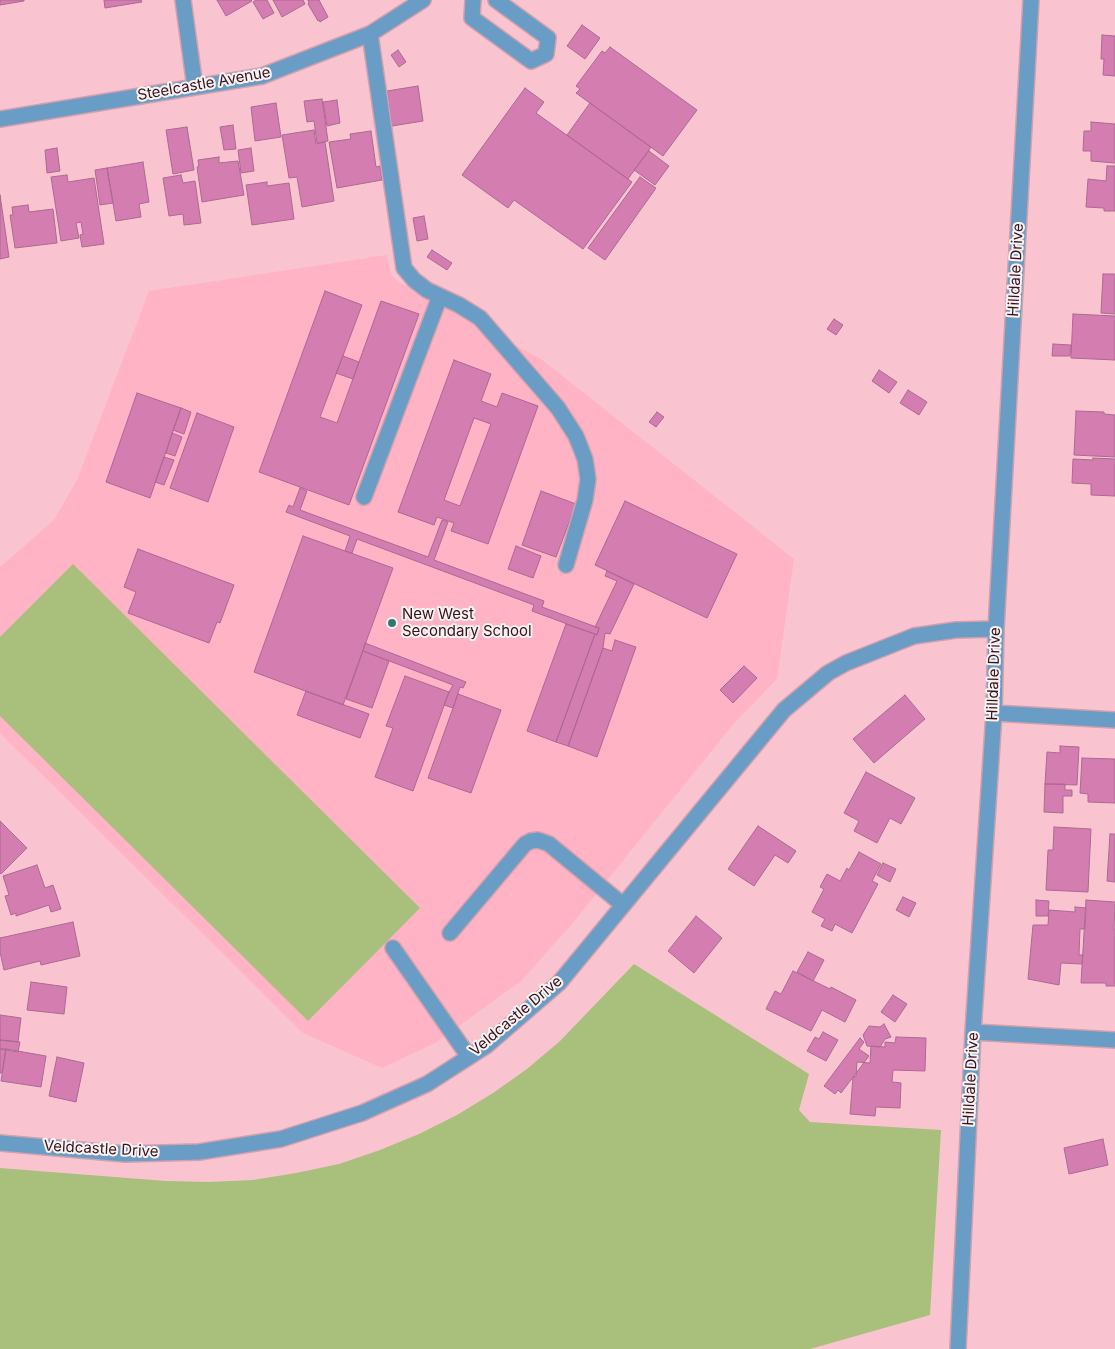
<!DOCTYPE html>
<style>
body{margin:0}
canvas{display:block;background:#f9c4d0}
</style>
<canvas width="1115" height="1349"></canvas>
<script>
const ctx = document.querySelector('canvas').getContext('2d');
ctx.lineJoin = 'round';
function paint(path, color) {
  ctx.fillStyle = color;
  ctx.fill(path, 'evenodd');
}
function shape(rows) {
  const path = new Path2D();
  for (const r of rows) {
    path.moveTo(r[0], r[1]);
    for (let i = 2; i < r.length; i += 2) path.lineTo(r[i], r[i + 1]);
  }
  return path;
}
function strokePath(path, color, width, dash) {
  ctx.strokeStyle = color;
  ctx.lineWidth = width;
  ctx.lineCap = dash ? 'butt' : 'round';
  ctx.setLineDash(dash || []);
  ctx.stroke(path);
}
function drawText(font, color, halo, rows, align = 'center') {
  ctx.font = font + ' Inter,sans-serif';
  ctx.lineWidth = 4;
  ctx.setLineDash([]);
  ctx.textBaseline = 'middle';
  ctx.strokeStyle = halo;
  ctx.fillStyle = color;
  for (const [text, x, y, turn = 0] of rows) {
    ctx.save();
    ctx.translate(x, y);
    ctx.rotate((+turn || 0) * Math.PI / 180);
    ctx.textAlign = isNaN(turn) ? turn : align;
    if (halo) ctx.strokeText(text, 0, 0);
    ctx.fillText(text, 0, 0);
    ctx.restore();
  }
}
paint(shape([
 [387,255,391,275,399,282,541,359,794,559,777,679,735,722,571,925,521,981,437,1042,382,1068,303,1033,0,733,0,567,54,520,77,480,149,291]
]), '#ffb3c5');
paint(shape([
 [73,564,420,908,308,1021,0,716,0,637],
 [634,964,809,1074,799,1110,810,1122,941,1130,930,1315,810,1349,0,1349,0,1168,166,1181,209,1182,253,1180,296,1173,339,1164,380,1150,419,1134,457,1115,493,1093,527,1069,560,1041]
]), '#a9c07d');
const building = shape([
 [0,0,24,0,24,1,0,5,0,0],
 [104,0,141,0,142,2,105,8,104,0],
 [217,0,251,0,252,1,226,16,217,0],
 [256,0,267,0,274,13,263,19,253,2,256,0],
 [273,0,303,0,305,4,282,17,273,0],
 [308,0,319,0,328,17,320,22,319,20,318,21,308,4,309,3,308,0],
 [582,25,600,38,585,59,567,46,582,25],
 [1102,35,1115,36,1115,76,1103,75,1104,59,1101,59,1102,35],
 [610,47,697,110,663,156,576,93,580,89,576,86,602,51,605,53,610,47],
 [398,50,406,62,399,67,391,55,398,50],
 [418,86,423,121,392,126,387,91,418,86],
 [525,88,544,102,536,113,632,182,583,249,514,200,508,208,462,175,525,88],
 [322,99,328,141,317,143,314,121,307,122,304,101,322,99],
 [337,100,340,123,327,126,323,102,337,100],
 [276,103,281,137,255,141,251,107,276,103],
 [590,103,651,147,628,179,567,135,590,103],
 [1091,122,1115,124,1115,163,1091,161,1091,151,1083,151,1084,131,1091,131,1091,122],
 [233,125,236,149,224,150,220,127,233,125],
 [187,127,194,170,173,174,166,130,187,127],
 [314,130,316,144,325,142,334,201,302,207,297,177,289,178,282,135,314,130],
 [371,131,376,167,380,166,382,180,337,188,329,142,351,139,350,134,371,131],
 [57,148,60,171,47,173,45,150,57,148],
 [251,148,254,171,241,173,238,150,251,148],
 [649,151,669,166,655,185,634,170,649,151],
 [219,157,219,163,238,161,244,195,202,202,197,167,199,166,198,160,219,157],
 [143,162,149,202,139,204,141,217,116,221,107,168,143,162],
 [1107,166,1115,166,1115,211,1104,211,1104,208,1086,207,1088,179,1106,181,1107,166],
 [107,168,113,203,100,205,95,170,107,168],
 [67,175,68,182,94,178,104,244,82,247,80,235,83,234,81,222,76,223,79,238,61,241,51,177,67,175],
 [181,175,183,183,195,181,201,223,184,225,183,214,169,216,163,178,181,175],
 [640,177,656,188,605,260,588,248,640,177],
 [267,182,267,186,289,183,294,219,252,225,246,185,267,182],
 [0,195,9,257,0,259,0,195],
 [28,205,29,212,53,209,57,243,15,248,10,215,13,215,12,207,28,205],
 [424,216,428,239,417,241,413,218,424,216],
 [432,250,452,263,447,270,427,257,432,250],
 [1103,274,1115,274,1115,314,1101,313,1103,274],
 [325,291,362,305,320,417,337,423,381,301,419,314,349,505,259,472,325,291],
 [1073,314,1115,316,1115,360,1071,358,1073,314],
 [834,319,843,325,836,335,827,329,834,319],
 [1053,344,1071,345,1070,356,1052,356,1053,344],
 [343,356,359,362,353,379,336,373,343,356],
 [454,360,491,374,481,401,497,407,502,393,538,406,488,544,451,531,454,523,437,517,434,525,398,512,454,360],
 [474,418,491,424,460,506,444,500,474,418],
 [879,370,897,382,889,393,872,381,879,370],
 [908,390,927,402,919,415,900,403,908,390],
 [137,393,181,408,150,498,106,482,137,393],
 [181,408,191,412,184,434,173,430,181,408],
 [1076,411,1104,412,1104,414,1115,415,1115,457,1074,455,1076,411],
 [657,412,664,417,656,427,649,422,657,412],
 [197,413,234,427,208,502,170,488,197,413],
 [172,433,182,437,175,456,166,453,172,433],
 [164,457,174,460,164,485,155,482,164,457],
 [1093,458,1115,459,1115,496,1091,495,1091,484,1072,483,1073,459,1093,460,1093,458],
 [300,488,307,491,300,510,428,557,442,520,448,522,434,560,544,601,542,607,599,628,597,635,532,611,534,605,357,539,352,553,345,551,350,536,286,512,289,505,293,507,300,488],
 [541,491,576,504,556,557,522,545,541,491],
 [625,501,737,554,707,618,595,565,625,501],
 [303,536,393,568,343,705,254,672,303,536],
 [516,546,541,556,533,578,508,569,516,546],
 [138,549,234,585,220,623,217,622,209,643,128,613,136,592,124,587,138,549],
 [607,571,634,584,610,634,605,633,603,648,568,746,556,742,595,634,597,635,599,628,595,627,617,581,605,576,607,571],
 [566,624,595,634,556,742,527,731,566,624],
 [615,640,636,647,597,757,568,746,603,648,612,651,615,640],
 [365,643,466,682,463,688,460,687,453,708,444,705,449,692,453,685,363,651,365,643],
 [363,651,389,661,372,708,346,699,363,651],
 [744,666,757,678,733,703,720,690,744,666],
 [405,676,449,692,413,791,375,777,393,728,386,726,405,676],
 [306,691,369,714,360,738,297,715,306,691],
 [458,694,501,710,471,793,428,778,458,694],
 [905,695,925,719,874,763,853,739,905,695],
 [1060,746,1079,747,1077,785,1045,784,1047,752,1060,753,1060,746],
 [1082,758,1115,759,1115,803,1088,802,1088,794,1080,793,1082,758],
 [866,772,915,798,901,824,890,818,877,843,854,831,859,821,844,813,866,772],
 [1045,784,1065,784,1065,790,1072,790,1072,796,1063,796,1063,813,1044,812,1045,784],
 [0,821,27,848,1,874,0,872,0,821],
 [758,826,796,851,788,863,775,855,754,886,728,869,758,826],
 [1054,827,1091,829,1088,892,1046,890,1048,850,1053,850,1054,827],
 [1110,834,1115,834,1115,882,1107,881,1110,834],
 [859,852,881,864,872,881,878,884,852,933,835,924,832,931,821,926,825,919,812,912,824,889,820,887,827,874,840,881,847,868,849,870,859,852],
 [883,863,896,869,890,882,877,875,883,863],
 [37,865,45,888,53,885,61,909,51,912,49,905,16,916,16,913,11,915,5,896,9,895,3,876,37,865],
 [903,897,916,903,909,917,896,910,903,897],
 [1036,900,1049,901,1048,916,1036,916,1036,900],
 [1086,900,1115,902,1114,930,1115,930,1115,986,1106,986,1106,983,1081,983,1086,900],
 [1075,907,1086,908,1085,929,1080,929,1079,955,1083,955,1082,964,1061,963,1059,985,1028,979,1033,925,1048,925,1049,910,1075,912,1075,907],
 [696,916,722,938,694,973,668,951,696,916],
 [73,922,80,956,41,965,40,961,4,970,0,952,0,938,73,922],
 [808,952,824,960,813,981,797,972,808,952],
 [793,971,830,989,831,987,856,1000,845,1022,822,1010,811,1031,766,1009,775,991,781,994,793,971],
 [31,982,67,987,64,1014,27,1010,31,982],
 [893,995,907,1004,895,1022,881,1012,893,995],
 [0,1015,21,1018,18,1042,0,1040,0,1015],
 [884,1024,891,1037,885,1039,880,1047,867,1046,863,1035,869,1026,880,1027,884,1024],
 [823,1032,838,1040,826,1061,807,1051,815,1037,819,1039,823,1032],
 [896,1037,926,1038,925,1071,893,1070,892,1082,901,1083,900,1108,876,1107,875,1116,850,1114,853,1077,856,1076,857,1062,870,1063,871,1046,885,1047,885,1042,895,1043,896,1037],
 [860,1038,864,1042,859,1049,869,1056,841,1093,838,1090,835,1094,824,1086,860,1038],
 [0,1040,20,1042,18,1052,0,1049,0,1040],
 [0,1049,6,1049,2,1073,0,1073,0,1049],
 [6,1049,46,1056,41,1087,1,1081,6,1049],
 [57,1057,84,1063,76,1102,49,1096,57,1057],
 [1103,1139,1108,1165,1069,1174,1064,1148,1103,1139]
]);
paint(building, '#d37db1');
strokePath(building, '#ae6892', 1);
const minor = shape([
 [183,0,195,87],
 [473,0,472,18,531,61,546,54,548,38,496,0],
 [370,34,404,268,414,280,427,290,459,305,480,318,558,408,576,436,585,459,588,479,585,500,566,565],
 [0,119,262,76,370,34,423,0],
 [364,497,440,296],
 [994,713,1115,720],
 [450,933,525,844,531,841,538,840,549,844,623,905],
 [393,948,469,1057],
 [973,1032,1115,1040],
 [0,1143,125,1154,199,1152,281,1139,362,1113,427,1084,486,1046,559,983,784,710,809,689,828,673,846,663,914,636,956,630,996,629],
 [958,1349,973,1032,994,713,996,629,1031,0]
]);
strokePath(minor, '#d2a1ac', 18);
strokePath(minor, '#699dc6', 15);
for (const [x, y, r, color] of [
 [392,623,5,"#337970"]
]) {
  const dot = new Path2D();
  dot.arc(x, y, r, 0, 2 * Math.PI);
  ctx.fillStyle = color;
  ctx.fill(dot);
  strokePath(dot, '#fcf2f4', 2);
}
drawText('15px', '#34141d', '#fcf2f4', [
 ["Steelcastle Avenue",204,84,-10],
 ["Hilldale Drive",1016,270,-87],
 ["Hilldale Drive",994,674,-88],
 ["Veldcastle Drive",516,1016,-40],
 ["Hilldale Drive",971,1079,-87],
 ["Veldcastle Drive",101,1149,3]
]);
drawText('15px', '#34141d', '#fcf2f4', [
 ["New West",402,614],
 ["Secondary School",402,631]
], 'left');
</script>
